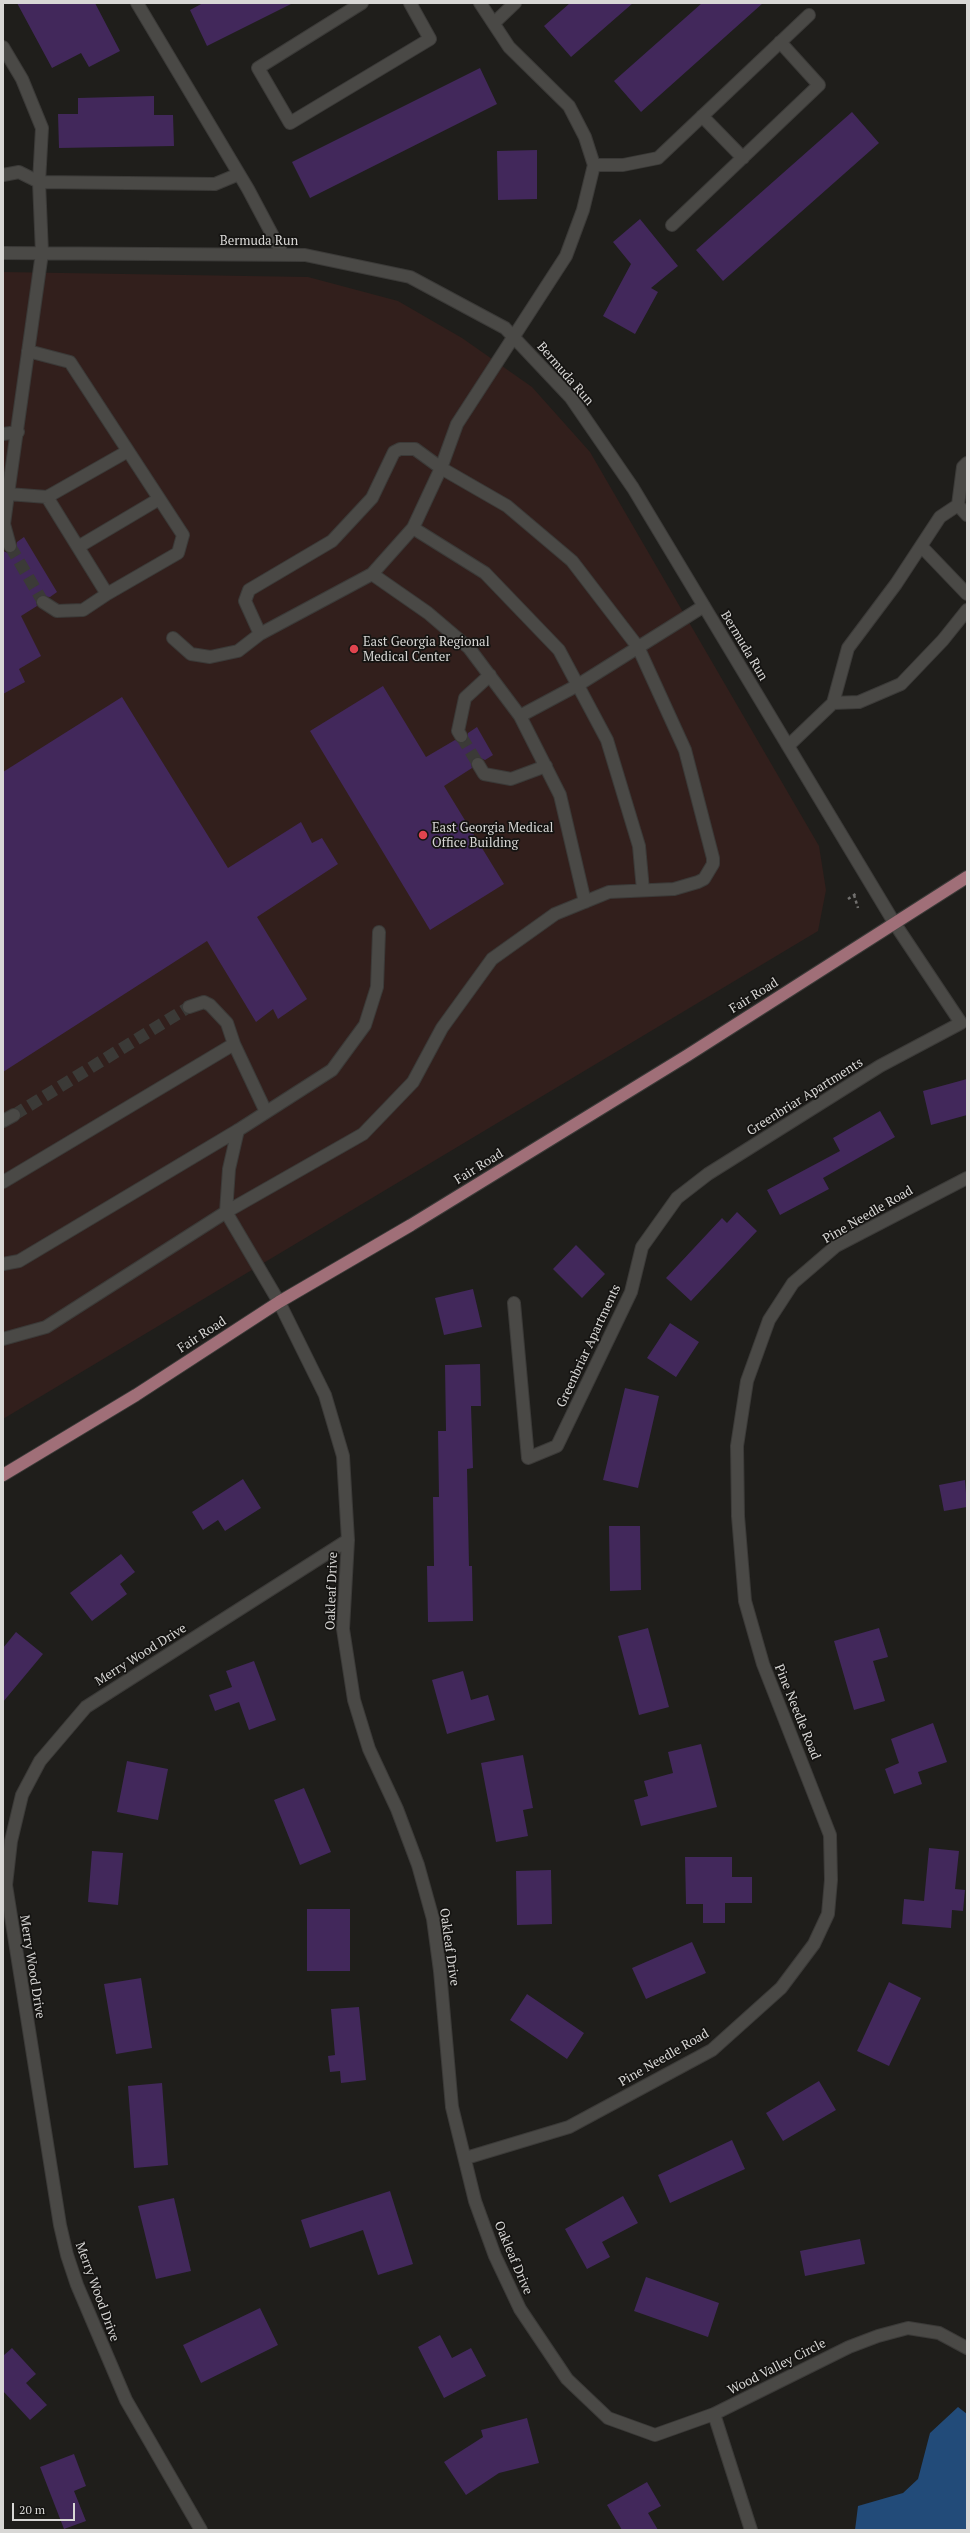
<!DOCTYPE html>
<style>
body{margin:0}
#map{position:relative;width:970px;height:2533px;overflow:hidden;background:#1f1e1b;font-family:"PT Serif",serif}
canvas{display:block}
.frame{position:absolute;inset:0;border:4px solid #d8d7d5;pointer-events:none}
.scale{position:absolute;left:12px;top:2503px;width:63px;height:18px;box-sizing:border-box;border:2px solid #d8d7d5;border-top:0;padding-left:5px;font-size:12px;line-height:14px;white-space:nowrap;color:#d8d7d5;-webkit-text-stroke:3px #151412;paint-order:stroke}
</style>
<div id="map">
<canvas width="970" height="2533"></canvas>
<div class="frame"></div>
<div class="scale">20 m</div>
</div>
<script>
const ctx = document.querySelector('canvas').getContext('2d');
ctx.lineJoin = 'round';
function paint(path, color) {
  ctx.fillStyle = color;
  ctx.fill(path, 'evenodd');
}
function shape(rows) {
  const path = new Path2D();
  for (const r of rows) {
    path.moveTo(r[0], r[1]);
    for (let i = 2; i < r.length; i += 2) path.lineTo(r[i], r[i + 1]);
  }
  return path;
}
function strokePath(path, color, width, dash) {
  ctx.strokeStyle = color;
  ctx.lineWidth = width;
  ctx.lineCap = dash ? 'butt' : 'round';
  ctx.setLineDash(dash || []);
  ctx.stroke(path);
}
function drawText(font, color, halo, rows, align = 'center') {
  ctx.font = font + ' "PT Serif",serif';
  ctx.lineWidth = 3.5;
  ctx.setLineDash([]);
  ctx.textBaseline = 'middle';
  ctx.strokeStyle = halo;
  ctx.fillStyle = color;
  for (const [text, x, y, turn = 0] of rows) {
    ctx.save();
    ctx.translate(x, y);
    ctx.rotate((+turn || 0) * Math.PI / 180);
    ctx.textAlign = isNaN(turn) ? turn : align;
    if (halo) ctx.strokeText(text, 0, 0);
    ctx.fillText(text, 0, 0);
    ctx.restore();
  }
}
paint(shape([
 [3,272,308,277,398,301,462,338,532,387,590,452,819,846,826,890,818,931,3,1419]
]), '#321f1c');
paint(shape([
 [958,2407,967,2414,967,2530,855,2530,858,2506,903,2493,918,2479,930,2433]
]), '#224b79');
paint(shape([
 [17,3,95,3,120,51,89,67,81,53,52,68],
 [203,3,293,3,207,46,190,10],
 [570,3,633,3,571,57,544,26],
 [702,3,763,3,641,112,614,81],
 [480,68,497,104,310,198,292,162],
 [154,96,154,115,173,115,174,146,59,148,58,114,78,114,78,98],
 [852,112,879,143,723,281,696,250],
 [537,150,537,199,498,200,497,151],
 [640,219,678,266,651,288,658,292,635,334,603,316,631,264,613,242],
 [24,537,57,592,50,597,39,596,36,601,37,606,21,616,41,656,19,669,25,682,3,694,3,551,8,553,15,552,17,542],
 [383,686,426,757,455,740,464,743,468,739,468,733,477,727,493,755,485,760,478,757,474,758,471,764,472,768,444,786,504,884,430,930,310,731],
 [122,697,228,868,301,822,312,843,322,838,338,864,257,917,307,999,278,1019,273,1009,256,1022,207,941,3,1072,3,772],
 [967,1079,967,1115,931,1125,923,1091],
 [880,1111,895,1137,823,1178,829,1189,780,1215,767,1190,840,1151,833,1138],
 [737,1212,757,1231,691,1301,666,1278,722,1218,727,1223],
 [576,1245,605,1274,582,1298,553,1269],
 [473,1289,482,1327,444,1335,435,1298],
 [670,1323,699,1342,676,1377,647,1358],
 [480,1364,481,1406,471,1406,473,1468,467,1469,469,1566,472,1566,473,1621,428,1622,427,1566,434,1566,433,1497,439,1497,438,1431,446,1431,445,1365],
 [625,1388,659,1396,638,1488,603,1480],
 [243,1479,261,1508,225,1531,218,1520,203,1530,192,1512],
 [965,1480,967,1507,944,1511,939,1485],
 [609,1526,640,1526,641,1590,610,1591],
 [121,1554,135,1572,120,1584,127,1594,92,1621,70,1593],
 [648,1628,669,1707,639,1715,618,1636],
 [879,1628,888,1657,873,1661,885,1701,854,1710,834,1641],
 [16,1632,43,1654,3,1702,3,1648],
 [254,1661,276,1720,249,1730,239,1702,215,1711,209,1695,232,1687,226,1671],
 [463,1671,471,1700,488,1695,495,1720,447,1734,432,1680],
 [933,1723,947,1762,918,1772,922,1784,894,1794,885,1769,899,1763,891,1739],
 [701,1744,717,1807,641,1826,634,1800,648,1796,644,1781,673,1773,668,1752],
 [523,1755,533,1808,523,1810,528,1836,496,1842,481,1763],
 [127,1761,168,1769,158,1820,117,1812],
 [304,1788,331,1852,300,1865,274,1800],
 [929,1848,959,1851,955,1889,965,1890,963,1911,952,1910,951,1928,902,1924,904,1899,924,1901],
 [92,1851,123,1853,118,1905,88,1902],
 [685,1857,732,1857,732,1877,752,1877,752,1903,725,1903,725,1923,703,1923,703,1904,686,1904],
 [551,1870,552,1924,517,1925,516,1871],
 [307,1909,350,1909,350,1971,307,1971],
 [692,1942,706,1973,646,1999,632,1968],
 [141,1978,152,2048,116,2054,104,1984],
 [889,1982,921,1998,889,2066,857,2051],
 [527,1994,584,2033,567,2059,510,2020],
 [359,2007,366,2080,341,2083,340,2071,330,2072,328,2056,335,2055,331,2009],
 [819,2081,836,2110,783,2141,766,2113],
 [162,2083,168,2165,134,2168,128,2086],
 [732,2140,745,2169,670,2203,658,2175],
 [390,2191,413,2264,378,2275,363,2230,310,2248,301,2220],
 [623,2196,638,2223,602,2242,610,2257,587,2269,565,2229],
 [174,2198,191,2271,156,2279,138,2206],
 [860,2239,865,2264,805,2276,800,2251],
 [646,2277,719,2303,708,2337,634,2311],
 [260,2308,278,2345,201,2383,183,2345],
 [440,2335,452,2358,471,2348,486,2376,444,2398,418,2347],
 [12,2348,36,2374,26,2383,47,2405,30,2420,3,2391,3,2356],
 [527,2418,539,2463,499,2473,466,2495,444,2462,483,2437,481,2430],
 [74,2454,86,2486,74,2491,86,2521,64,2529,40,2467],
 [647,2482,661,2506,648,2513,658,2530,622,2530,607,2505]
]), '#42285b');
strokePath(shape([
 [10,546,43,602],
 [461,736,478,764],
 [14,1115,189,1007]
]), '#3b3a37', 12, [12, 6]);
const minor = shape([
 [137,3,248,189,283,255],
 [362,3,258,68,290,123,430,39,410,3],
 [494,23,515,3],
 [3,47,22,79,42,128,39,182,42,253,8,494,3,496],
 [702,116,743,158],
 [594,165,623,165,658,158,809,15],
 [3,175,19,172,39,182,215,184,239,174],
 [672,225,819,85,780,42],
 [3,253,305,255,410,277,505,328,571,398,633,488,895,924,961,1023],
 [3,434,18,432],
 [47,497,128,451],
 [958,505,967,515],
 [413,528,372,574,428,613,469,648,520,716],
 [10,546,4,524,8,494,47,497,107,594,178,553,183,535,70,362,28,351],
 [921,546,967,594],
 [78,547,159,499],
 [372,574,260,634,245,601,249,590,332,541,372,498,394,452,400,449,415,449,441,468,413,528,485,573,559,650,607,740,639,846,643,890],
 [43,602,57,611,83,610,107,594],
 [173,638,191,654,210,657,238,651,260,634],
 [833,703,859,702,901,684,943,640,967,610],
 [461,736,458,731,465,698,490,675],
 [788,746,833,703,848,648,896,584,940,517,958,505,963,467,967,463],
 [478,764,484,774,511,779,546,766],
 [585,902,560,795,520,716,578,685,704,606],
 [189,1007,204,1002,210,1005,227,1023,234,1044],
 [3,1121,14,1115],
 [238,1130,229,1169,226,1212,363,1134,413,1082,442,1028,492,959,555,914,609,892,674,889,698,882,704,879,713,864,713,858,685,750,638,647,572,561,507,506,441,468,457,424,566,256,583,210,594,165,585,137,569,106,509,47,480,3],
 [3,1182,234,1044,266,1112],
 [3,1264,19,1261,240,1129,332,1070,365,1025,377,987,379,932],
 [514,1303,528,1458,557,1446,631,1292,642,1247,677,1198,708,1174,880,1066,961,1023],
 [3,1339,46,1327,226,1212,279,1302,325,1395,343,1456,348,1540,343,1629,354,1700,369,1749,397,1809,418,1865,433,1919,440,1971,452,2107,475,2201,495,2256,520,2309,567,2379,608,2418,655,2435,714,2414,849,2347,878,2336,908,2328,939,2333,967,2348],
 [466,2158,569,2127,712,2050,781,1988,814,1944,828,1914,831,1880,830,1835,763,1664,745,1601,738,1516,737,1446,747,1381,769,1320,793,1283,836,1246,967,1178],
 [714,2414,751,2530],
 [201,2530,126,2400,77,2285,67,2255,60,2225,6,1885,11,1841,22,1795,40,1761,86,1707,348,1540]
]);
const major = shape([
 [3,1475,136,1395,279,1302,411,1225,688,1055,967,877]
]);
strokePath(minor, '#3b3a38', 14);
strokePath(major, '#3b3a38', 14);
strokePath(shape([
 [854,895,858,908],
 [848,899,857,893]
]), '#71706e', 2.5, [3, 3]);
strokePath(minor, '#4a4946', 12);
strokePath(major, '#a06f78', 12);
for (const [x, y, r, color] of [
 [354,649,5,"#e0444e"],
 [423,835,5,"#e0444e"]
]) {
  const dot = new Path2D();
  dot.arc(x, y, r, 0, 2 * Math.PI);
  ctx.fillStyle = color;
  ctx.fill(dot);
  strokePath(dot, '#151412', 1.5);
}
drawText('13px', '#d8d7d5', '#151412', [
 ["Bermuda Run",259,241],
 ["Bermuda Run",565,374,49],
 ["Bermuda Run",744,646,59],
 ["Fair Road",754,996,-32],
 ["Greenbriar Apartments",805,1097,-32],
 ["Fair Road",479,1167,-32],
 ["Pine Needle Road",868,1215,-30],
 ["Fair Road",202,1335,-33],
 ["Greenbriar Apartments",589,1346,-65],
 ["Oakleaf Drive",332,1591,-88],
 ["Merry Wood Drive",141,1655,-32],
 ["Pine Needle Road",797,1712,68],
 ["Oakleaf Drive",449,1947,82],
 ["Merry Wood Drive",32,1967,81],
 ["Pine Needle Road",664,2058,-30],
 ["Oakleaf Drive",513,2258,67],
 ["Merry Wood Drive",97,2292,70],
 ["Wood Valley Circle",777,2367,-27]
]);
drawText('13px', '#d8d7d5', '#151412', [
 ["East Georgia Regional",363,642],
 ["Medical Center",363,657],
 ["East Georgia Medical",432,828],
 ["Office Building",432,843]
], 'left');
</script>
